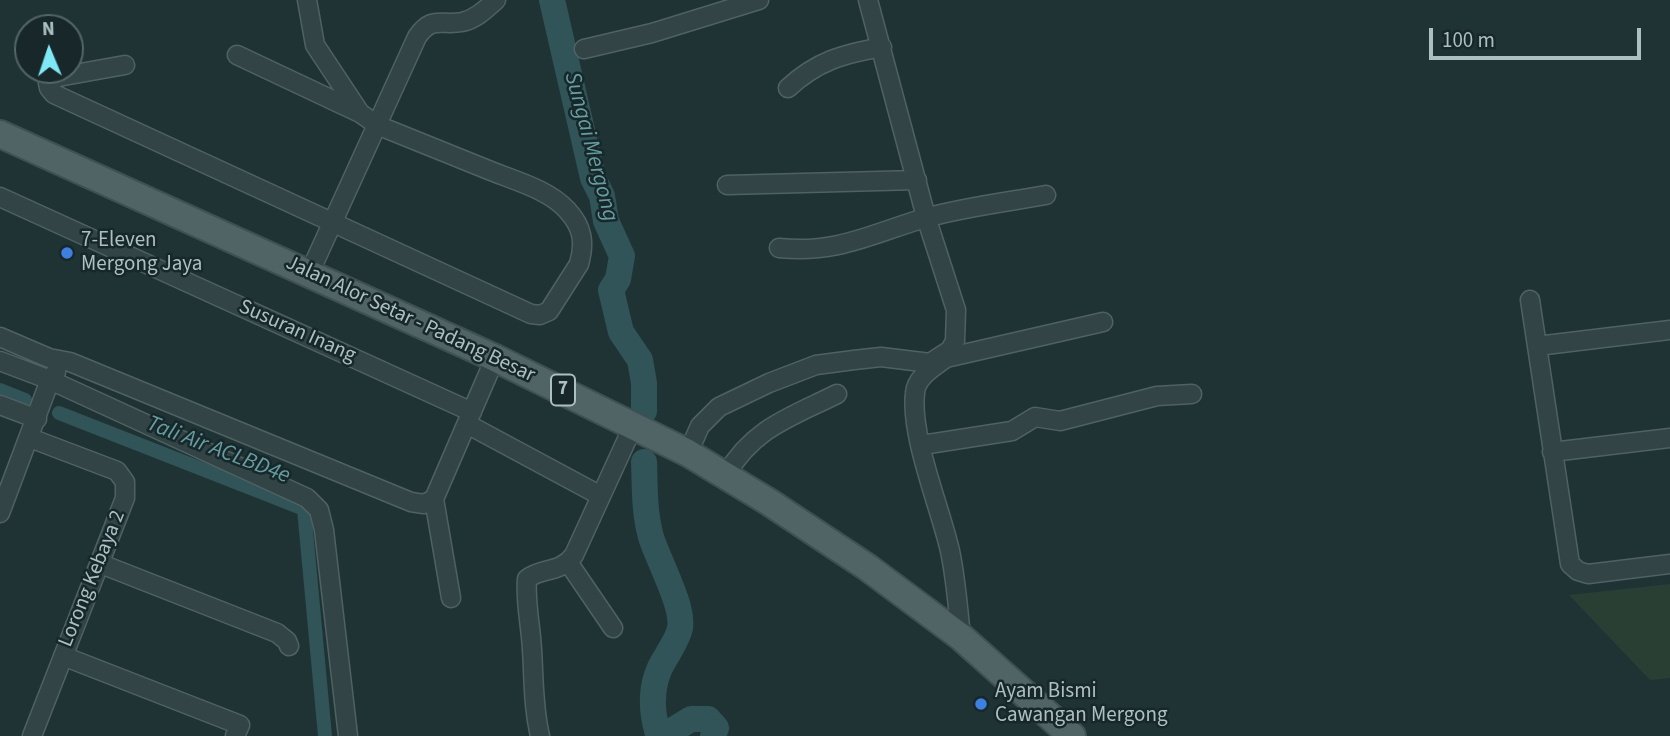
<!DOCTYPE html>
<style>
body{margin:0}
#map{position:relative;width:1670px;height:736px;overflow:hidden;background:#1f3335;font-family:"Source Sans 3",sans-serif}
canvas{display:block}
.north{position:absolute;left:14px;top:14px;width:70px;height:70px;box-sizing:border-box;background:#18282a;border:2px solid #536567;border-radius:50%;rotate:358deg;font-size:19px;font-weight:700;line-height:28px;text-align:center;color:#acc0c3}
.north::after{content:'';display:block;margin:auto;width:24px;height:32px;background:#7fe8f5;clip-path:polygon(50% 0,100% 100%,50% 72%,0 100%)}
.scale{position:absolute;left:1429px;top:28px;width:212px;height:32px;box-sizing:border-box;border:4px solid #acc0c3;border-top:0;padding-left:9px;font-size:21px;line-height:24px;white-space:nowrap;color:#acc0c3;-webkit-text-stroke:5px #18282a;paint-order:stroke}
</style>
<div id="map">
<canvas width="1670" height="736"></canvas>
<div class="north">N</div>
<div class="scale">100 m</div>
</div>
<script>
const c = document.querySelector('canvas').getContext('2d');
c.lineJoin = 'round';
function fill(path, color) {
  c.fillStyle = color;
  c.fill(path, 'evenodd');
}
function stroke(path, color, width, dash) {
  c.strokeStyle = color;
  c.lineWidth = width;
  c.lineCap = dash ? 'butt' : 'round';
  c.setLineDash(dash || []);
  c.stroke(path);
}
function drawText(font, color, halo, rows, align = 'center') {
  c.font = font + ' "Source Sans 3",sans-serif';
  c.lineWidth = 5;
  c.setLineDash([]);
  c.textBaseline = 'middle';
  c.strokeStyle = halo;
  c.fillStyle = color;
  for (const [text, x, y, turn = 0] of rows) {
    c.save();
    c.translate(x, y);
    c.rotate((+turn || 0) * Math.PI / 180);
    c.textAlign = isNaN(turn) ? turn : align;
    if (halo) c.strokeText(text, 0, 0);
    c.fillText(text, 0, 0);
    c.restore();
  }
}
const green = new Path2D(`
 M1670,584v94l-20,2 -81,-85z`);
const canal = new Path2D(`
 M0,390l25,10
 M59,413l245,96 21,227`);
const river = new Path2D(`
 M552,0l41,178 9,18 4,25 16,35 -4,23 -7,11 10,42 19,28 4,23v28
 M644,462c1,26 0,50 7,75 7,23 33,69 29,91 -2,10 -9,20 -14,29 -16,24 -16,50 -8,77l10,-1 23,-14h17l8,9 -3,8`);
const minor = new Path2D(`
 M307,0l8,45 45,68
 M584,49l68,-16 107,-33
 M125,65l-67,12 -10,6 1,5 5,6 477,220 9,1 9,-4 30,-47c6,-21 4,-37 -12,-54 -18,-20 -51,-29 -76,-39 -38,-15 -76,-31 -114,-46l-17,-12 -123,-58
 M788,88c29,-27 55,-34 94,-41
 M727,185l190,-5
 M0,197l472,215
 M779,248c58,6 92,-14 146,-30 39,-11 81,-16 121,-23
 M309,274l108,-237c15,-22 24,-11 45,-15 14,-3 24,-13 34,-22
 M1530,300l40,264 8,7 10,3 82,-10
 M0,337l49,21 21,4 341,140 13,2 10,-5 61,-141
 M1537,346l133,-16
 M0,361l50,19 257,118 12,12 5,20 24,206
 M0,405l37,14
 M467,424l134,72
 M30,438l87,33 8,11v16l-93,238
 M922,445l90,-14 23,-14 25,4 97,-25 35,-2
 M1552,452l118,-14
 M688,453l12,-27 19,-19 50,-24 47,-18 38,-5 27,-3 49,6 20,-13 5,-9 1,-31 -30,-93 -58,-217
 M726,475c27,-47 65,-58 111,-81
 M434,499l17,99
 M0,513l50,-133 6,-8
 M568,562l45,66
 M101,564l176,69 10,8 2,5
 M961,637c-3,-28 -5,-58 -11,-86 -10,-44 -40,-115 -35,-158 1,-16 19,-26 31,-35l157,-36
 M63,656l177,69 -5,11
 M540,736c-7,-29 -6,-57 -8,-86 -1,-24 -7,-47 -5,-71 15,-12 33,-5 47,-24l60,-131`);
const primary = new Path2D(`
 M0,134l495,224 193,95 81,49 98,65 94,70 111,99`);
const markers = [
 [67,253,7,"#3f7fe0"],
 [981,704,7,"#3f7fe0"]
];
const shields = [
 [563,390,24]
];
const shieldNames = [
 ["7",563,390]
];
const poiNames = [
 ["7-Eleven",81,241],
 ["Mergong Jaya",81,265],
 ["Ayam Bismi",995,692],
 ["Cawangan Mergong",995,716]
];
const streetNames = [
 ["Jalan Alor Setar - Padang Besar",410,320,25],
 ["Susuran Inang",297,332,24],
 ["Lorong Kebaya 2",93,579,-68]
];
const waterNames = [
 ["Sungai Mergong",590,147,75],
 ["Tali Air ACLBD4e",218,451,21]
];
fill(green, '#293f34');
stroke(canal, '#305457', 14);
stroke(river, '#305457', 26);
stroke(minor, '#506164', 21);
stroke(primary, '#3f5052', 30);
stroke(minor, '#324445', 18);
stroke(primary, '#506466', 26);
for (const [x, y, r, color] of markers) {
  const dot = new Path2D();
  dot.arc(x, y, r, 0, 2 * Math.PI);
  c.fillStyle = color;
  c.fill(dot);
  stroke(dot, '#18282a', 2.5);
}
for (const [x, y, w] of shields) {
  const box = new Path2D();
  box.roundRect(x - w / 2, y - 15.5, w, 31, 5);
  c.fillStyle = '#18282a';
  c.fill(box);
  stroke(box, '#acc0c3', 2);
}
drawText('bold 19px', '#acc0c3', null, shieldNames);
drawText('21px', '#acc0c3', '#18282a', poiNames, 'left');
drawText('21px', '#acc0c3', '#18282a', streetNames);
drawText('italic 23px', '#659da2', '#18282a', waterNames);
</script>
